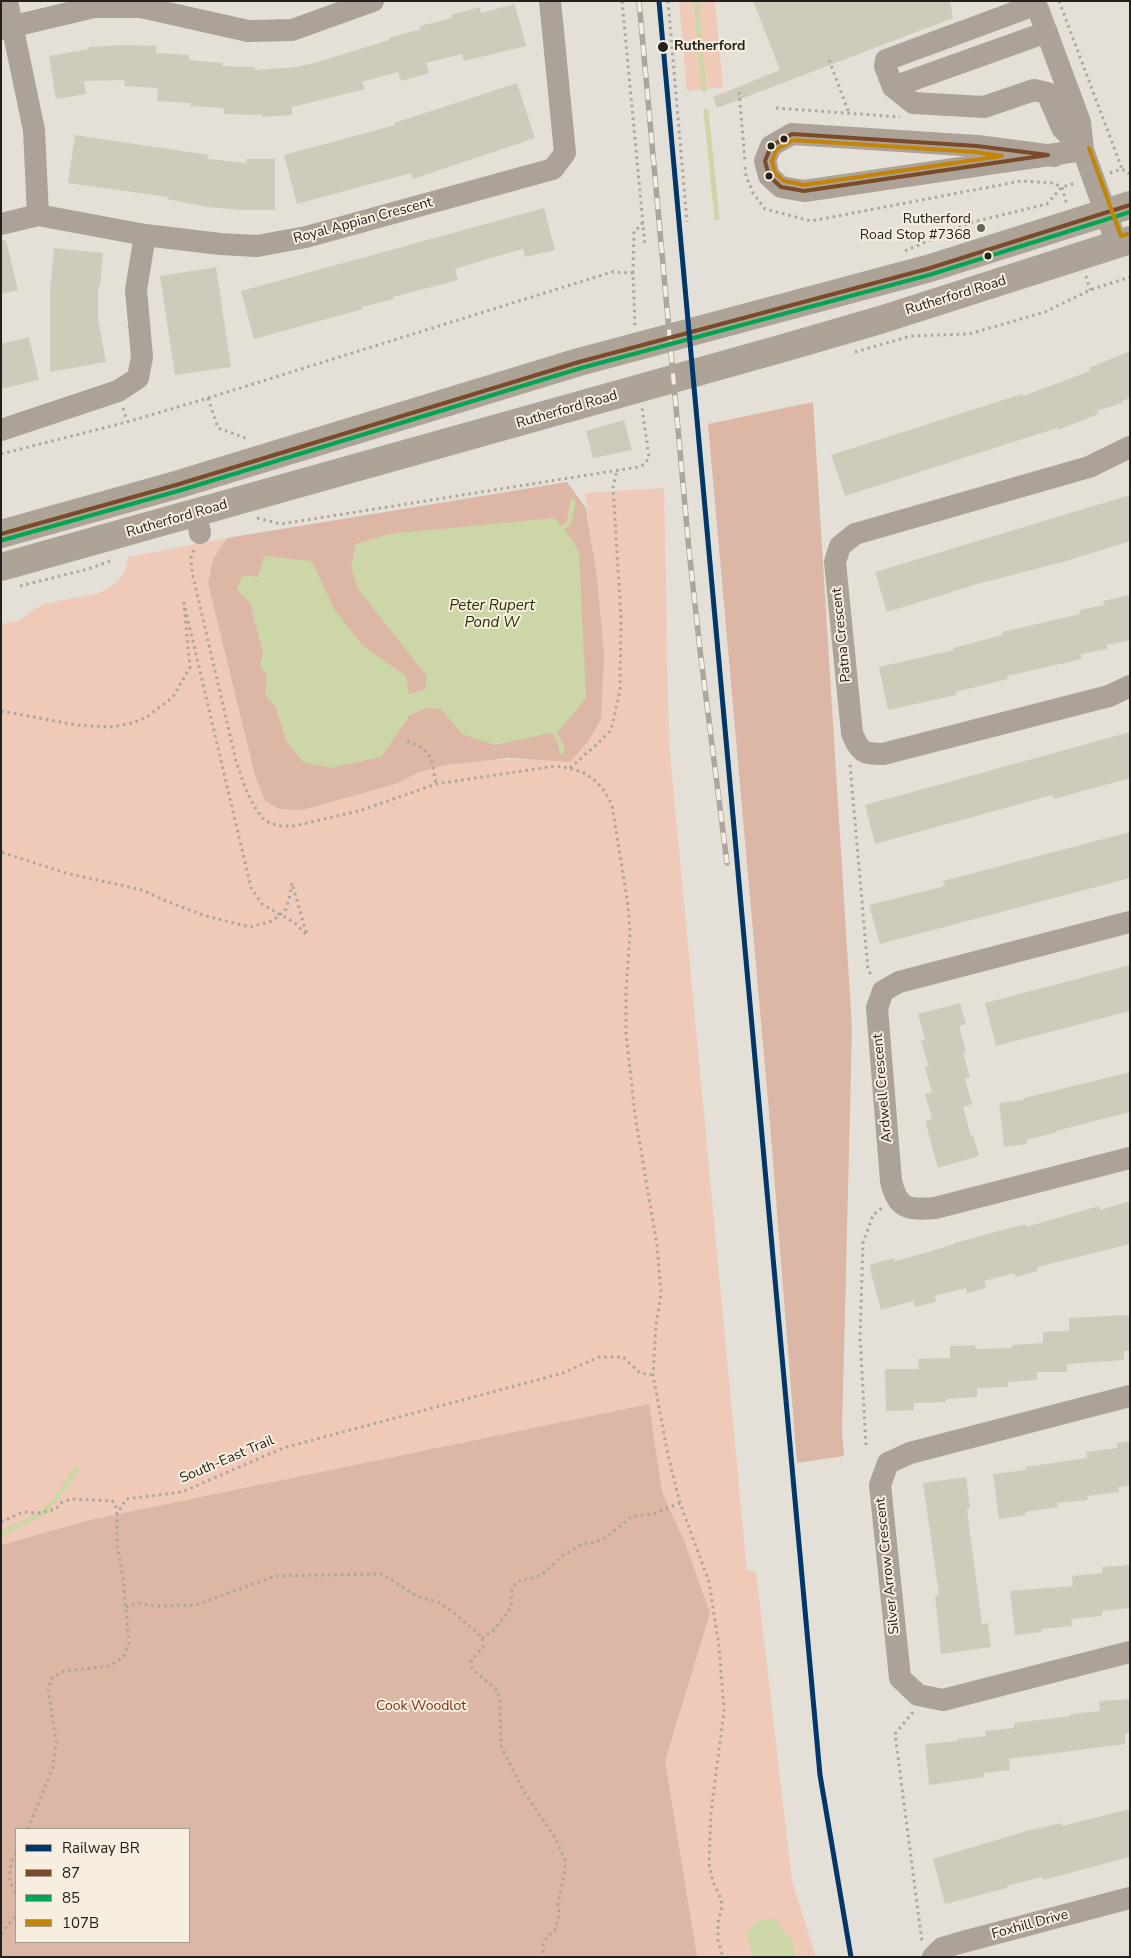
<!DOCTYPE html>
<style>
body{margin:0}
#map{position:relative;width:1131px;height:1958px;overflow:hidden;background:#e4e0d8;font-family:"Nunito Sans",sans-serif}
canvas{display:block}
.frame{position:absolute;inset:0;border:2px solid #24211c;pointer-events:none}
.legend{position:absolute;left:15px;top:1828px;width:175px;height:115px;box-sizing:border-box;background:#f7eedf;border:1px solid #a39c91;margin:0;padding:6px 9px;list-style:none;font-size:15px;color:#24211c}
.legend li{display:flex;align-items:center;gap:10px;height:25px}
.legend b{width:25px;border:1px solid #a39c91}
</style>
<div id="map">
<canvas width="1131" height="1958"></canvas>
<div class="frame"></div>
<ul class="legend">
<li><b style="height:6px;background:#003768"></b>Railway BR</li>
<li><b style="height:6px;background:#7a4b2a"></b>87</li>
<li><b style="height:6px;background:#00a651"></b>85</li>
<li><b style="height:6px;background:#c28507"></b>107B</li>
</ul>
</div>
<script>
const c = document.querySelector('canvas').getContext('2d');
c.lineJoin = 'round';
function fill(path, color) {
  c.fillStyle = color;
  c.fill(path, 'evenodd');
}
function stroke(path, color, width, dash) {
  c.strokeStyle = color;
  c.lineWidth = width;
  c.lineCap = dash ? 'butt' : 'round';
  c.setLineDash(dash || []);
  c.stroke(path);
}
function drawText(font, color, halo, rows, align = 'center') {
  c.font = font + ' "Nunito Sans",sans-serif';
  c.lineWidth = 4;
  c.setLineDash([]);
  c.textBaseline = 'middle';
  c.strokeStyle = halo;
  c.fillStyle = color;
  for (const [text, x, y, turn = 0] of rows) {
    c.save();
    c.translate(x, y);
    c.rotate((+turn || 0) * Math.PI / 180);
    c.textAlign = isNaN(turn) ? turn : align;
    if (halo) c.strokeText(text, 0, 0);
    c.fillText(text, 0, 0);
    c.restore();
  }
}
const green = new Path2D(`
 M679,1h36l8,86 -36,4z
 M664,488l5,255 78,828h9l36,310 24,76h-815v-1333c5,-1 11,-2 16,-3 8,-4 15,-11 23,-15 33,-13 82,-2 88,-49l99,-19 -14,21 183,225c7,-4 15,-9 24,-12 48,-17 100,-13 150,-10l24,-201 -9,-68zM16,1829h173v113h-173z`);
const forest = new Path2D(`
 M813,402l39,626 -10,404 2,24 -47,7 -28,-351 -61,-688z
 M567,482l19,26 11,69 7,78 -3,64 -12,21 -19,22 -62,-4 -62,7 -27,7 -23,12 -94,26 -23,-1 -14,-8 -10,-26 -47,-192 5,-24 14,-21z
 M649,1404l13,88 23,51 25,70 -45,148 32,196h-696v-412l89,-25zM16,1829h173v113h-173z`);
const water = new Path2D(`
 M554,518l17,20 8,15 7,145 -27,33 -64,14 -33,-11 -21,-25 -15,-1 -16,7 -29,42 -50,11 -28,-6 -17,-21 -10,-33 -11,-14 2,-18 -7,-12 3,-10 -13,-51 -13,-13 6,-15 15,2 6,-21 48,5 22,48 29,37 43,30 3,18 17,-5v-14l-68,-86 -7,-22 5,-23 32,-10z
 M774,1918l18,23 4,16h-43l-7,-23 11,-13z`);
const stream = new Path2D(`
 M696,1l8,88
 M706,111l11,107
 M558,532l11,-9 4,-22
 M552,727l8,16 2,8
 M1,1534l42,-21 17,-19 16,-25`);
const building = new Path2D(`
 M753,1h197l3,17 -236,90 -4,-11 67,-27z
 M515,4l11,42 -62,15 -2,-7 -36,9 3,10 -28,8 -3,-9 -36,10 3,7 -73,18v8l-30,2v-2l-38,-1v-6l-34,-2 1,-3 -34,-2 1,-13 -34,-2 1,-6 -41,1 2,13 -30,5 -7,-43 40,-7v-2l37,-2 31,1 -1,7 33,2v5l34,3 -1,3 33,1v3l40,-3 20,-4 74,-23v-2l32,-9 -1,-3 32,-8 -1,-3 29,-8 1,6z
 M517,83l18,55 -122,41 -2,-6 -114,31 -13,-49 111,-30 -1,-2z
 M75,135l134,20 -1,4 38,4v-4h29v51h-33l-35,-3 -40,-8 1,-2 -100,-14z
 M544,208l11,42 -30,7 -2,-8 -36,10 -32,10 3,11 -65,17 1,2 -32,8 1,2 -109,30 -13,-48z
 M1,240h5l12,50 -17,4z
 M54,248l49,5 -3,34h-2v32l8,43 -56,10v-81z
 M216,267l15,100 -56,8 -15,-99z
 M29,337l10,43 -38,9v-45z
 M1130,351v47l-8,3v2l-25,8 1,3 -40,16 -1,-2 -212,68 -14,-41 191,-61 1,2 67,-25 -1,-3z
 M624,420l8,30 -39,8 -7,-27z
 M1130,495v46l-67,21 -82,21 -94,29 -12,-40z
 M1130,595v45l-23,5v4l-26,5 1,5 -75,17 1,3 -52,13v3l-68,15 -9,-43 75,-17 -1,-2 50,-13 -1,-3 78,-18 -1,-4 25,-5 -1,-4z
 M1130,732v46l-76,21 -2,-4 -177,49 -10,-39z
 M1130,832v46l-250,66 -11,-39 76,-19 -2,-5z
 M1130,965v46l-134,35 -11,-43z
 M960,1003l6,21 -7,2 7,25 -3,1 7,25 -5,2 7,25 -9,3 8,29 2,-1 6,21 -41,12 -13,-47 7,-2 -7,-25 7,-2 -7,-25 4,-1 -8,-25 4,-2 -7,-25z
 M1130,1072v40l-74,19 1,1 -30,8v4l-23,3 -5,-44 25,-3v-2z
 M1130,1201v43l-93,23 1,4 -22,6 -2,-4 -30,8 2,7 -19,5 -1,-5 -31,8 1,6 -21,5 -2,-6 -32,9 -12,-45 25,-7 1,3 33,-9 26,-8v-1l71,-19 1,3 73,-21 1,4z
 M1130,1315v36h-6v9l-57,4v8h-30v8l-29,2v5l-31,1v9l-31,2v3l-32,1v7l-28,1 -1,-42h34l-1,-10 32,-1v-12l25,-1 1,4 36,-1v-3l31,-2v-11l26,-1v-13z
 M1130,1441v45l-12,1 1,5 -32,4 1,4 -31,3 1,4 -33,5 1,3 -27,4 -6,-45 33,-4 -1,-3 62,-9 -1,-6 31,-4v-5z
 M966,1477l4,31 -3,1 15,115 6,-1 3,24 -50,7 -6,-58 4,-1 -16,-112z
 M1130,1565v43l-28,3v5l-31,3 1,7 -31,3 1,3 -27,3 -5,-44 63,-5 -1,-10 31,-3 -1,-6z
 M1130,1699v34l-5,1v10l-116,15 1,11 -26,3v4l-55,8 -4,-41 33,-3 -1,-2 29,-3 -1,-5 29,-3v-5l57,-7 -1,-2 30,-3 -1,-10z
 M1130,1809v48l-87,23 -1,-3 -35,9v2l-62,16 -12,-45 94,-28 34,-8 1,3z`);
const path = new Path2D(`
 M622,1l23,245
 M668,1l19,221
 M1059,1l63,168
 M829,60l20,53
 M739,92l6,69
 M776,108l124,9
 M745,167l1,9 7,17 12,16 46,12 210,-40 32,2 9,4 5,18
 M1110,173l12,-4 8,5
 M905,251l64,-28 78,-19 15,-17 14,-4
 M633,273l1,-42 7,-5 1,-3
 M1086,276l4,14
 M855,352l56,-16 58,-2 76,-22 45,-22 40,-13
 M208,398l10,30 30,11
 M123,408l4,13
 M1,454l126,-32 81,-24 404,-126 21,1 2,54
 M257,518l24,6 357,-57 7,-3 4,-7 -7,-49
 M194,550l-3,7 1,15 44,189 10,29 11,21 8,10 14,5h15l68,-16 74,-26 119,-18c29,3 44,12 57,39l16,100 2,28 -4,58v42l9,82 22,130 4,48 -5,33 -3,49 15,80 12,48 29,79 10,64 5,65 -13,102 -2,51 4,18 8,17 1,8 -4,16v17l5,17
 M20,586l68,-17 25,-9
 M1,711l76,14 34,2 22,-4 15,-7 25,-19 17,-30 -6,-64 67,285 11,16 33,19 12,12 -15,-52 -3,17 -4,11 -13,10 -22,6 -44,-11 -40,-15 -24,-11 -76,-17 -65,-21
 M407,741c27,10 24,18 29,43
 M850,765l18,205 4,6
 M570,768l25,-22 16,-16 9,-39 1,-74 -8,-130 4,-17
 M866,1445l-6,-108 3,-94 10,-28 10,-8
 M1,1522l22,-10 16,1 17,-4 5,-6 10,-4 41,2 3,2 2,10
 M126,1607l12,-4 18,3 40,-1 79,-29 107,-2 36,23 20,5 14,9 30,26 1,10 -12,13 1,9 25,21 3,11 1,45 22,44 31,46 11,24v10l-7,33 1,12 -4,15 -7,6 -5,9v12
 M482,1639l11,-8 13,-16 5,-9 1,-15 4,-8 8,-4 10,-1 9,-4 19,-18 20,-12 14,-2 11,-5 25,-21 21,-2 27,-11
 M913,1712l-18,22 27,208
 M28,1829l25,-62 3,-26 -8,-52 4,-11 12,-7 46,-5 14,-10 5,-13 -6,-65 -6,-33v-31l9,-15 56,-7 101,-44 280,-75 36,-16h24l17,16 13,2
 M16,1853c-8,16 -9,25 0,41
 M1,1934l15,-19`);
const minor = new Path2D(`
 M7,1l27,129 4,85
 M1,29l93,-22h47l107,24 44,-1 81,-29
 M893,87l154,-55
 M1083,150l-21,-22 -15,-35 -13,-3 -50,17 -71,-4 -20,-16 -8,-21 1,-6 146,-54 6,3 42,113 3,28 34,94
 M1054,156l-77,-10 -185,-12 -21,12 -6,15 4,15 12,11 23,4 279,-41
 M1,224l37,-9 107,20 75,9 37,2 49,-9 247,-68 12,-16 -15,-152
 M1,430l117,-39 20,-13 4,-21 -6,-67 9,-55
 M1130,447l-41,20 -234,67 -15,12 -5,16 17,171c8,19 10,21 31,21l226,-58 21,-10
 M196,513l4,20
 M1130,922l-231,60 -16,9 -6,17 14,173c7,28 16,29 44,27l195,-50
 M1130,1396l-220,57 -22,10 -8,22 20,193 18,17 25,5 187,-48
 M933,1957l9,-9 17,-5 171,-45`);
const major = new Path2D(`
 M1,534l175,-49 403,-123 348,-93 203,-64
 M1,567l786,-220 93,-27 250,-80`);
const rail = new Path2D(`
 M639,1l50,549 11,100 27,213`);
const bus1 = new Path2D(`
 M792,134l185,12 71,9 -244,36 -23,-4 -12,-11 -4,-15 6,-15z
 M1,534l175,-49 403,-123 348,-93 203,-64`);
const bus2 = new Path2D(`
 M3,540l175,-49 403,-123 348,-93 201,-63`);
const bus3 = new Path2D(`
 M793,140l183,12 26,4 -198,29 -20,-4 -9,-8 -3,-12 4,-11z
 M1089,148l32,88 7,-2`);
const rail1 = new Path2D(`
 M659,1l161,1774 31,182`);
const markers = [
 [663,47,6,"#24211c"],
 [784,139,4.5,"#24211c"],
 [771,146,4.5,"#24211c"],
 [769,176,4.5,"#24211c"],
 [981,228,5,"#67645e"],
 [988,256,4.5,"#24211c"]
];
const stopNames = [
 ["Rutherford",674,47]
];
const poiNames = [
 ["Rutherford",971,220],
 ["Road Stop #7368",971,236]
];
const streetNames = [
 ["Royal Appian Crescent",363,221,-15],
 ["Rutherford Road",956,296,-17],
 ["Rutherford Road",567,410,-16],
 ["Rutherford Road",177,519,-16],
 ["Patna Crescent",842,635,-96],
 ["Ardwell Crescent",883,1088,-95],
 ["South-East Trail",227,1460,-23],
 ["Silver Arrow Crescent",888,1566,-96],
 ["Foxhill Drive",1030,1925,-15]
];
const parkNames = [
 ["Cook Woodlot",421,1707]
];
const waterNames = [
 ["Peter Rupert",492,606],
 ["Pond W",492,623]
];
fill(green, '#f0cab9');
fill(forest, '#ddb7a6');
fill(water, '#ccd6a6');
stroke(stream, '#ccd6a6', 5);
fill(building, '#cfcbba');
stroke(path, '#ada69e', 3, [2.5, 4]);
stroke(minor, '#ada297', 22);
stroke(major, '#ada397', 28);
stroke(rail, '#ada59e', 5.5);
stroke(rail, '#f7eedf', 4, [11]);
stroke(bus1, '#7a4b2a', 4);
stroke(bus2, '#00a651', 4);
stroke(bus3, '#c28507', 4);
stroke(rail1, '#003768', 5);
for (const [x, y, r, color] of markers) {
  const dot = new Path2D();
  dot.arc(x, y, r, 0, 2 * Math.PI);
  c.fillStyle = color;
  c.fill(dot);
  stroke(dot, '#f7eedf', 2);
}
drawText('bold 14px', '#24211c', '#f7eedf', stopNames, 'left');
drawText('14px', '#24211c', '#f7eedf', poiNames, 'right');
drawText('14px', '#24211c', '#f7eedf', streetNames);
drawText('14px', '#7e2f0c', '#f7eedf', parkNames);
drawText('italic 15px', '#273000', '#f7eedf', waterNames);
</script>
